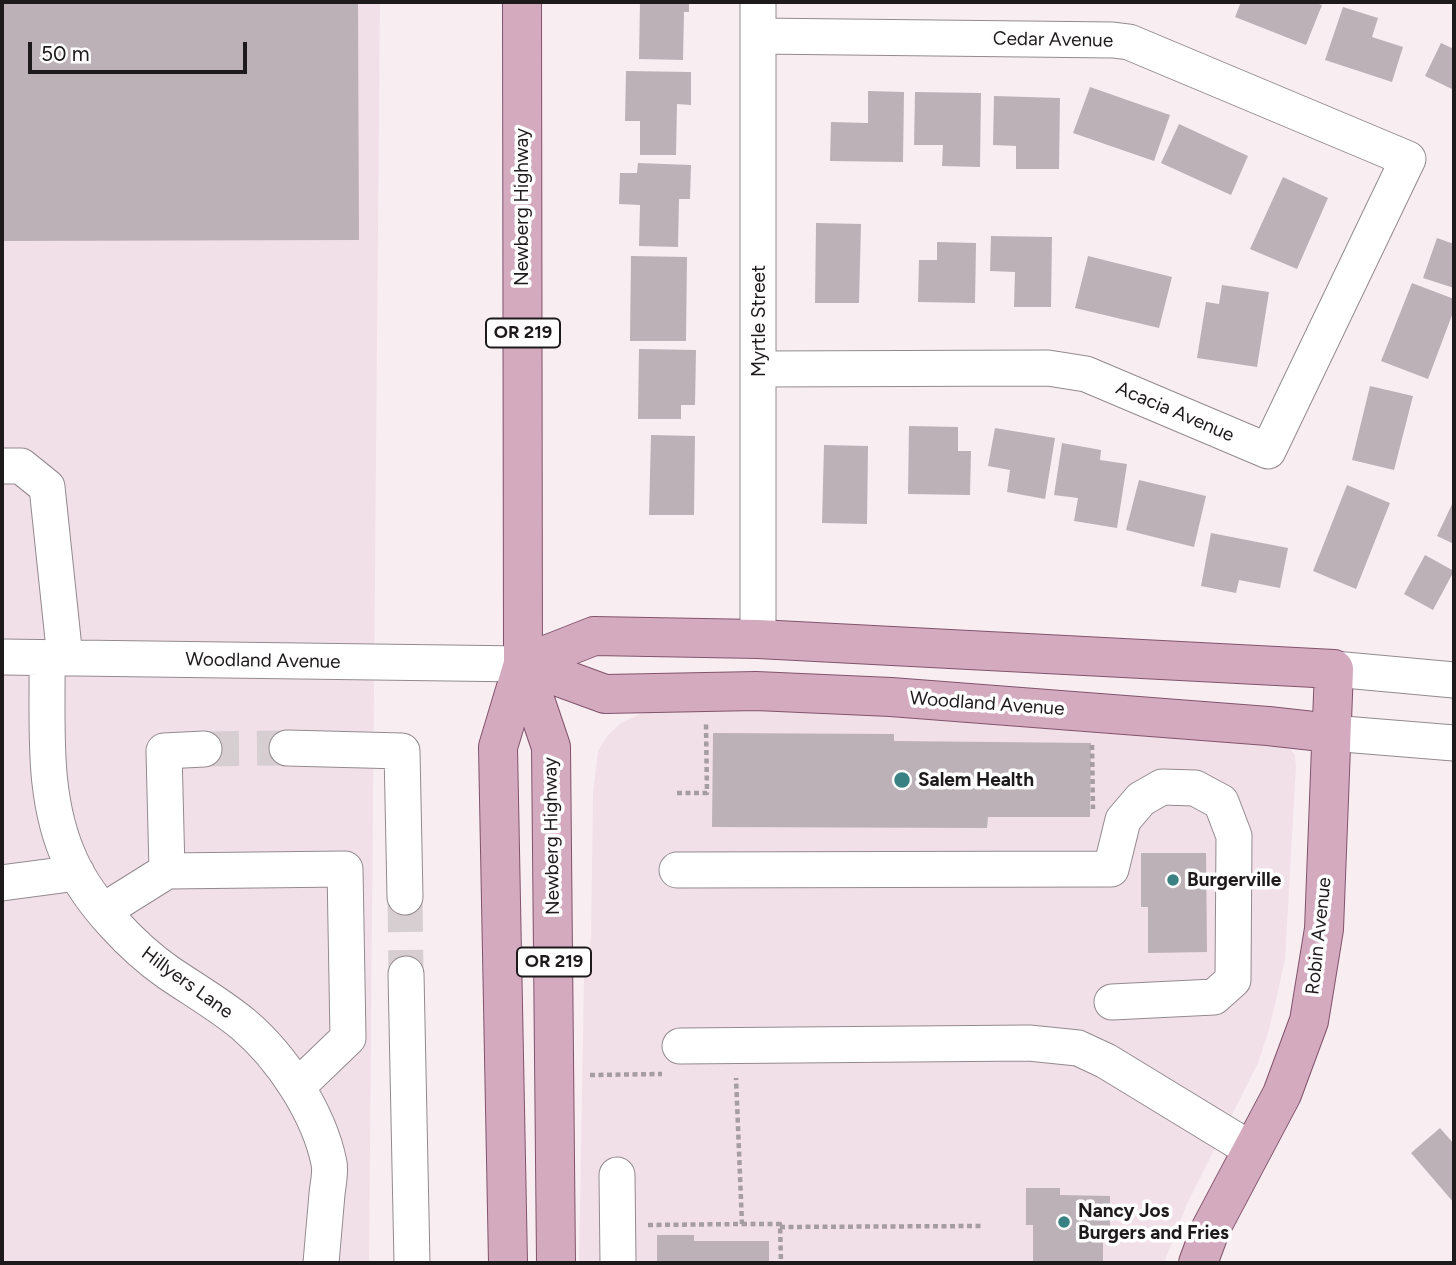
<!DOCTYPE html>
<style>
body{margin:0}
#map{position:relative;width:1456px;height:1265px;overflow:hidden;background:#f8eef2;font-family:Figtree,sans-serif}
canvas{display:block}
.frame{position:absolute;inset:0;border:4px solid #1e1a1c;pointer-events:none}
.scale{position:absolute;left:28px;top:42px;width:219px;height:32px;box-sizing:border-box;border:4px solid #1e1a1c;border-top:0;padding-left:9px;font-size:21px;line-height:24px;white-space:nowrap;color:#1e1a1c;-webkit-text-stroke:5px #fefefe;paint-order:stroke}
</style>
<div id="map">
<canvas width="1456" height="1265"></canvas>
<div class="frame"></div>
<div class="scale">50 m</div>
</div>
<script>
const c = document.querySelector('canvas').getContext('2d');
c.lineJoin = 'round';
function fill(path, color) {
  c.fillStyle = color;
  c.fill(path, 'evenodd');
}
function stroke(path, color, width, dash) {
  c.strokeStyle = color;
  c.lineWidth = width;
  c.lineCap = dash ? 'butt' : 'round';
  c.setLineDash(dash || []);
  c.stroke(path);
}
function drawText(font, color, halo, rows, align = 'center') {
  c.font = font + ' Figtree,sans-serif';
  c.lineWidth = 7;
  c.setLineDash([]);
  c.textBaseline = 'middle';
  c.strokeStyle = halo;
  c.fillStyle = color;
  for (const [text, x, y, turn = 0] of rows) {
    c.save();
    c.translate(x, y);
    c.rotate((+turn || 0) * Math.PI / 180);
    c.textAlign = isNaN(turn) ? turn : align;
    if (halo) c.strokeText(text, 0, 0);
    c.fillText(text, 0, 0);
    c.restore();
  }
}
const built = new Path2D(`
 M2,2h378l-11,1261h-367z
 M694,697l593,48 8,10 1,12 -11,193 -16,70 -11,33 -71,141 -23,59h-585l5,-285 7,-39 2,-146 5,-42 9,-15 14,-13 23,-11z`);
const building = new Path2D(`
 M2,2h356l1,238 -357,1z
 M640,2h49v10h-5l-1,48 -44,-1z
 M1241,2h72l9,3 -16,40 -71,-28z
 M1343,7l35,11 -6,19 31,10 -11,35 -67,-22z
 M1441,43l13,6v41l-29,-14z
 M626,71l65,1v33l-14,-1 -1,51h-36v-34h-15z
 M1090,87l80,28 -16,46 -81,-28z
 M868,91l36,1 -1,70 -73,-1 1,-39 37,1z
 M915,92l66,1 -1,74 -38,-1 1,-21h-29z
 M994,96l66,2 -1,71h-43v-23l-23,-1z
 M1179,124l69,32 -17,39 -70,-32z
 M638,163l53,2 -1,34h-11l-1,48 -39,-1 1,-41 -21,-1 1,-31h17z
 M1283,177l45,21 -31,71 -47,-20z
 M816,223l45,1 -2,79h-44z
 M991,236l61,1 -1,70h-37l1,-35 -25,-1z
 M1437,238l17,6v44l-31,-10z
 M937,242l39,1 -1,60 -57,-1 1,-42h18z
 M631,256l56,1 -1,84h-56z
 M1088,256l84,21 -13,51 -84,-20z
 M1412,283l42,16v11l-26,69 -47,-18z
 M1222,285l47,7 -12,75 -60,-9 9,-56 13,2z
 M639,349l57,1 -1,55h-14v14h-43z
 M1370,386l43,10 -19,74 -42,-10z
 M909,426l49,1v24h13l-1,44 -62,-1z
 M995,428l60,10 -10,61 -38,-7 3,-22 -22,-4z
 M651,435l44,1 -1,79h-45z
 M1062,443l39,7 -1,10 27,4 -10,64 -43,-7 4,-23 -24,-3z
 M824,445l44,1 -1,78 -45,-1z
 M1139,480l67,16 -12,51 -68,-17z
 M1347,485l43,18 -34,86 -43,-18z
 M1454,500v44l-17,-8z
 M1211,533l77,15 -8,40 -41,-8 -3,13 -35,-7z
 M1425,555l29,16 -21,39 -29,-16z
 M713,733l181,1v7l197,2 -1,74h-102l-1,11 -275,-1z
 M1141,853h65l1,99 -59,1v-46h-7z
 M1440,1128l14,16v59l-43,-50z
 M1026,1188h34v7l50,1v32h-7v35h-70v-38h-7z
 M657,1235h37v6h75v22h-112z`);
const minorTunnel = new Path2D(`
 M204,749l83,-1
 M405,897l1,77`);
const path = new Path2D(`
 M1092,745l1,64
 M677,793h30l-1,-69
 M590,1075l72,-1
 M742,1224h38l1,39
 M648,1225l94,-1 -6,-146
 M780,1227l202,-1`);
const minor = new Path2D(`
 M758,36l355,4 16,2 279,117 -140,292 -182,-77 -38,-6 -289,1
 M2,466h19l26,21 18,171
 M758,639v-637
 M2,657l521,7
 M47,658c1,69 -6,140 24,204 18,40 62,86 98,111 25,17 51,32 74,51 39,33 76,89 86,139 2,9 -1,21 -2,31 -2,23 -4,46 -6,69
 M1334,669l120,11
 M1331,733l123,10
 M287,748l115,3 3,146
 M677,870l434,-1 12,-49 18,-21 21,-12 33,1 26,14 13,34 -1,144 -19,17 -102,5
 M167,871l-3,-120 40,-2
 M2,883l75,-10
 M103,911l64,-40 178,-2 3,169 -51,49
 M406,974l6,289
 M680,1046l349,-3 49,5 28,13 146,89
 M617,1175l1,88`);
const major = new Path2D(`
 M523,664l71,-28 164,3 576,30 -10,260 -15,92 -27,73 -71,134 -13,35
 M523,664l82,30 151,-3 135,6 377,29 63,7
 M523,664l28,83 5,516
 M508,1263l-10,-516 25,-83 -1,-662`);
const markers = [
 [902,780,9,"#398183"],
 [1173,880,7,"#398183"],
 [1064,1222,7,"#398183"]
];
const shields = [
 [523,333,74],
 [554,962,74]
];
const shieldNames = [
 ["OR 219",523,333],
 ["OR 219",554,962]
];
const streetNames = [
 ["Cedar Avenue",1053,40,1],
 ["Newberg Highway",522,207,-90],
 ["Myrtle Street",759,321,-90],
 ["Acacia Avenue",1175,412,23],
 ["Woodland Avenue",263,661,1],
 ["Woodland Avenue",987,704,4],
 ["Newberg Highway",552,836,-91],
 ["Robin Avenue",1319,936,-84],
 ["Hillyers Lane",187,983,36]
];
const poiNames = [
 ["Salem Health",918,780],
 ["Burgerville",1187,880],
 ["Nancy Jos",1078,1211],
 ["Burgers and Fries",1078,1233]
];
fill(built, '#f2e0e8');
fill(building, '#bcb1b6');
stroke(minorTunnel, '#d7ced2', 35, [35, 18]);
stroke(minor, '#938a8e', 37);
stroke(major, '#82536b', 40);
stroke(path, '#a59da0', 4.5, [5, 3.5]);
stroke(minor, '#fff', 35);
stroke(major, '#d4aabf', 38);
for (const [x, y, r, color] of markers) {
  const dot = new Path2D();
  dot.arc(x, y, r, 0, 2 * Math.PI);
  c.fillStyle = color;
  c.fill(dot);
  stroke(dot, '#fefefe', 2.5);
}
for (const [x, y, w] of shields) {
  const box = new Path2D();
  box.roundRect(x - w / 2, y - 14.5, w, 29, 5);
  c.fillStyle = '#fefefe';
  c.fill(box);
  stroke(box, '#1e1a1c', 2);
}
drawText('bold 18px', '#1e1a1c', null, shieldNames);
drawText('19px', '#1e1a1c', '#fefefe', streetNames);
drawText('bold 19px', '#1e1a1c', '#fefefe', poiNames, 'left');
</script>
